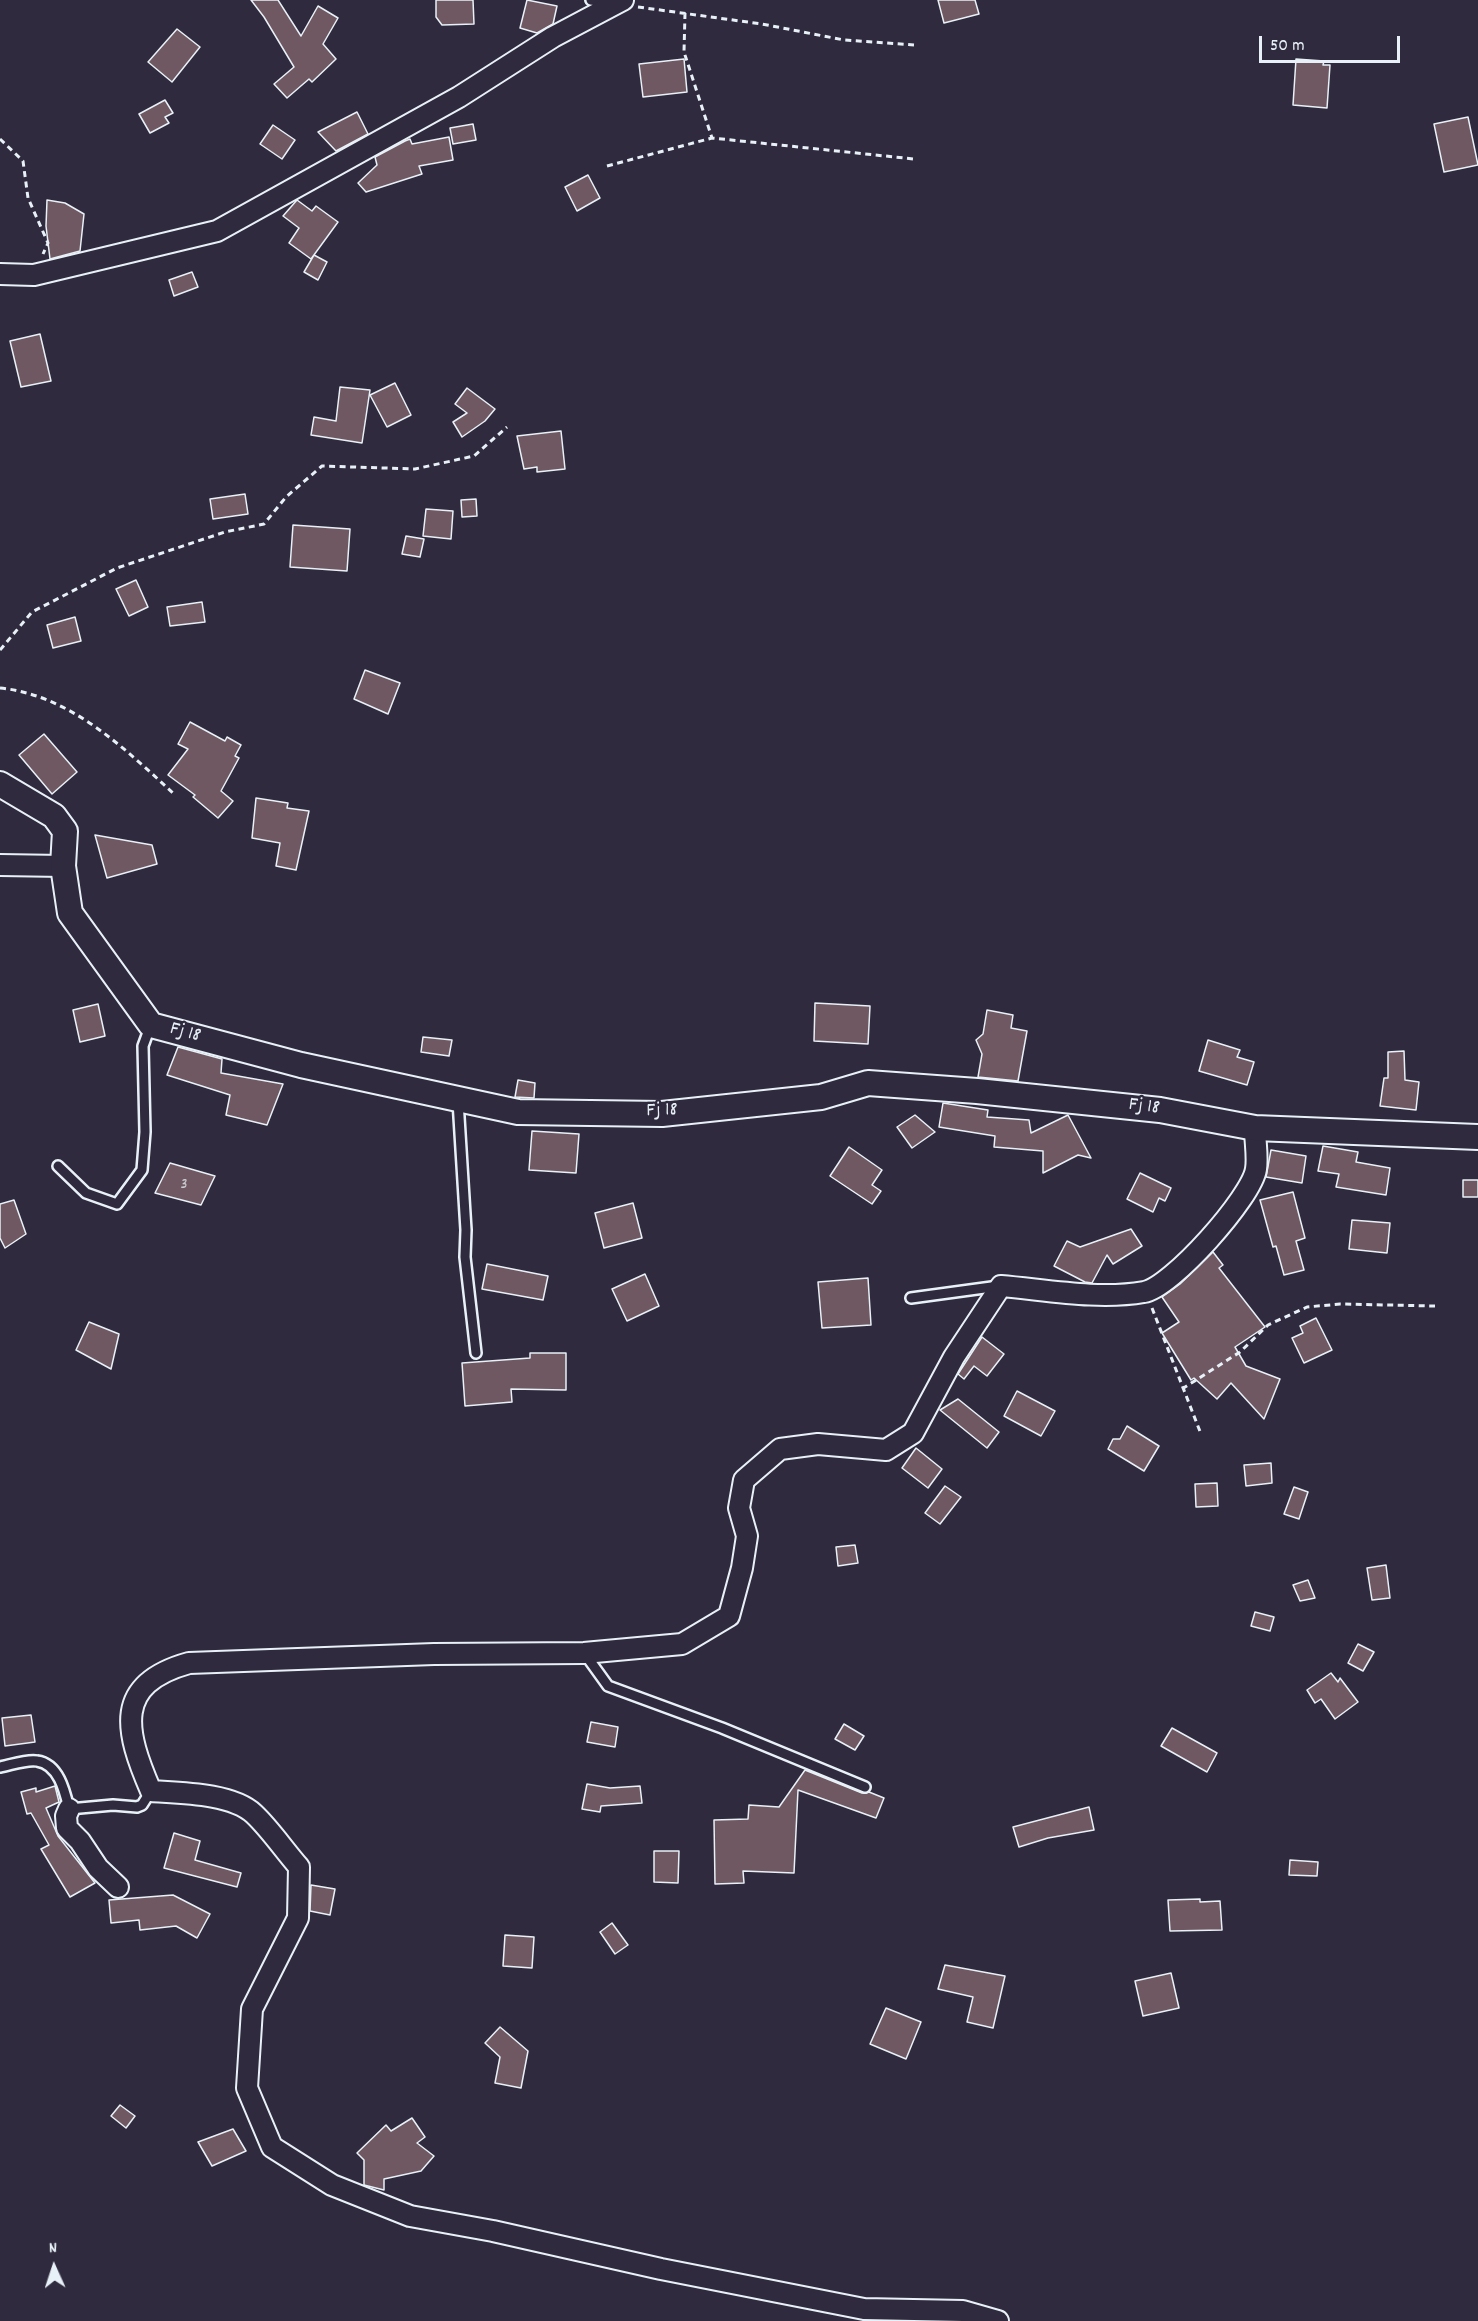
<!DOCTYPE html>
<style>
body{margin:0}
#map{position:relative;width:1478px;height:2321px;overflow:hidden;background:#2f2a3d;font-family:Dekko,sans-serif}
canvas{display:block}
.north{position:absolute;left:24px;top:2237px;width:60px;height:60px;-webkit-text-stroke:4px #2f2a3d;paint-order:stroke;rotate:357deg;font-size:16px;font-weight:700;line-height:24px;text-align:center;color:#e8f1f8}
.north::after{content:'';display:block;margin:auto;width:21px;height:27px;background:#e8f1f8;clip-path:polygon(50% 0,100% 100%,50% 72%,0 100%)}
.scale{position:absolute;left:1259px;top:36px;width:141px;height:27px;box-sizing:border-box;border:3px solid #e8f1f8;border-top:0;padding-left:8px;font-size:18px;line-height:21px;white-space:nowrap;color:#e8f1f8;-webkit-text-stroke:4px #2f2a3d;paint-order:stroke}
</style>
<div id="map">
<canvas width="1478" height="2321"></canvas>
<div class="north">N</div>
<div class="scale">50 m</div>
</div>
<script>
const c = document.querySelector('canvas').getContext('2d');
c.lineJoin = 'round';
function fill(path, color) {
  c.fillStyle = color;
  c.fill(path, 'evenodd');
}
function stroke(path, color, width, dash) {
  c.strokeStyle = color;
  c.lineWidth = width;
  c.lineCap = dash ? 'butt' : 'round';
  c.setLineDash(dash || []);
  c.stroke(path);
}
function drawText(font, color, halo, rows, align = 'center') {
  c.font = font + ' Dekko,sans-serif';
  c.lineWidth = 4.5;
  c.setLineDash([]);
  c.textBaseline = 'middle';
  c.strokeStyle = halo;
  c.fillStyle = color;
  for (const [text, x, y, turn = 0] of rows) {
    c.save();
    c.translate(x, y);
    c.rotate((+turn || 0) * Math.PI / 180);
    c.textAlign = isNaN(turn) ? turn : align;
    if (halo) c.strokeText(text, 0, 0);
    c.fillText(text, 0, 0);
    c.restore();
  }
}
const building = new Path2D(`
 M251,0h27l23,36 17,-30 20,12 -15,26 13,15 -24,23 -3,-3 -22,19 -13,-14 20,-17 -30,-50z
 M436,0h37l1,24 -32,1 -6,-8z
 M527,0l30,6 -4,18 -16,9 -17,-5z
 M938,0h37l4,14 -35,9z
 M177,29l23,18 -28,35 -24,-20z
 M684,59l3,33 -44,5 -4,-33z
 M1296,59l28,2 -1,4h7l-3,43 -34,-3z
 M165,100l8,13 -8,4 4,6 -19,10 -11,-19z
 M357,112l11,22 -32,17 -18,-19z
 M1468,117l10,48 -34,7 -10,-48z
 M473,124l3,16 -23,4 -3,-16z
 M273,125l22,15 -13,19 -22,-15z
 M449,137l4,23 -34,6 3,8 -56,18 -8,-9 19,-18 -2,-8 30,-16 5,-2 2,5z
 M588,175l12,23 -23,13 -12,-24z
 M47,200l18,3 19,11 -4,37 -30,8 -4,-33z
 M297,200l15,11 4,-5 22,16 -27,37 -22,-16 10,-15 -16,-12z
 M314,255l13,7 -9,18 -14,-8z
 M192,272l6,15 -24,9 -5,-16z
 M40,334l11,47 -30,6 -11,-46z
 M395,383l16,32 -24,12 -17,-32z
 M340,387l30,3 -8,53 -51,-8 3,-18 22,4z
 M467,388l28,21 -10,12 -23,16 -9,-15 14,-9 -12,-9z
 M561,431l4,38 -28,3v-5l-13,2 -7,-33z
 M245,494l3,20 -35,5 -3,-20z
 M476,499l1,17 -15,1 -1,-17z
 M426,509l27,2 -2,28 -28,-3z
 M293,525l57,4 -3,42 -57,-4z
 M406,536l18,3 -4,18 -18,-3z
 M136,580l12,27 -19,9 -13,-27z
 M202,602l3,20 -35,4 -3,-19z
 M75,617l6,24 -28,7 -6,-23z
 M365,670l35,13 -12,31 -34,-15z
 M190,722l35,19 2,-4 14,8 -6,11 4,2 -18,33 12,10 -15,17 -25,-21 2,-2 -27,-20 20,-26 -10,-5z
 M44,734l33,38 -25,22 -33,-39z
 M256,798l32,5 -1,5 22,3 -13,59 -20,-4 4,-23 -28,-5z
 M95,835l57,10 5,19 -50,14z
 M815,1003l55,3 -2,38 -54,-3z
 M98,1004l7,32 -25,6 -7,-32z
 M987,1010l26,5 -2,13 16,3 -9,50 -40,-4 4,-23 -6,-14 7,-6z
 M423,1037l29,3 -3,16 -28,-4z
 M1208,1040l32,10 -3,7 17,5 -7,23 -48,-14z
 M178,1047l44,12 -1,14 62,11 -16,41 -41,-10 4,-20 -63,-20z
 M1404,1051l1,29 14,2 -3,28 -36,-4 4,-28h4v-26z
 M518,1080l17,3 -1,15 -19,-1z
 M943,1103l45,7 -1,7 42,3 2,13 37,-18 23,43 -13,-3 -35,18v-22l-49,-4 1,-11 -56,-9z
 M915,1115l20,17 -23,16 -15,-21z
 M532,1131l47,3 -3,39 -47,-3z
 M1323,1146l35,6 -2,10 34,6 -4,27 -50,-8 3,-13 -21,-3z
 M849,1147l33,23 -10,15 9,6 -9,13 -42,-28z
 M1271,1150l35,6 -4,27 -36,-6z
 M170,1163l45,13 -14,29 -46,-12z
 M1140,1173l31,15 -6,13 -6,-3 -6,14 -26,-13z
 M1463,1180h15v17h-15z
 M1293,1192l12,46 -9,3 8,29 -20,5 -8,-29 -3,1 -13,-47z
 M14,1200l12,34 -21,14 -5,-10v-34z
 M633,1203l9,35 -38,10 -9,-35z
 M1352,1220l38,3 -3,30 -38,-4z
 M1131,1229l11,17 -29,18 -6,-9 -15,28 -7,-1 -31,-16 13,-25 13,6z
 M1213,1252l10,13 -4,3 46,59 -30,20 11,19 34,13 -16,40 -33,-36 -14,16 -23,-21 -3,2 -29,-47 17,-11 -17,-25 18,-13z
 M487,1264l61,12 -5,24 -61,-11z
 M645,1274l14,32 -32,15 -15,-32z
 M868,1278l3,47 -49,3 -4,-46z
 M1316,1318l16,32 -28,13 -12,-25 11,-5 -3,-7z
 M89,1322l30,12 -8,35 -35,-19z
 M982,1337l22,17 -17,22 -13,-10 -10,13 -6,-5z
 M530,1353h36v37l-55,-1 1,13 -47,4 -3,-43 68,-5z
 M1017,1391l38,20 -14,25 -37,-20z
 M958,1399l41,33 -12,16 -47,-38z
 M1127,1426l32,20 -15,25 -36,-22 5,-10h7z
 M916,1448l26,21 -14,19 -26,-20z
 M1271,1463l1,20 -26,3 -2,-21z
 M1217,1483l1,23 -22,1 -1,-23z
 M945,1486l16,11 -21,27 -15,-11z
 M1294,1487l14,5 -9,27 -15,-5z
 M855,1545l3,18 -20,3 -2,-19z
 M1386,1565l4,33 -18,2 -5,-32z
 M1308,1580l7,18 -15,3 -7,-16z
 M1255,1612l19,5 -4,14 -19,-5z
 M1358,1644l16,8 -11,19 -15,-8z
 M1331,1673l7,9 2,-4 18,24 -23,17 -14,-20 -6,4 -8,-13z
 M31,1715l4,27 -30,4 -3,-28z
 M591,1722l27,5 -3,20 -28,-5z
 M844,1724l20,12 -9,14 -20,-11z
 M1172,1728l45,25 -10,19 -46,-26z
 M805,1770l57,23 7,-1 15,6 -8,20 -78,-28 -4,83 -51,-2 1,12 -29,1 -1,-64 34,-1 1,-14 30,2z
 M587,1784l23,4 30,-2 2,17 -41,3 -1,6 -18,-3z
 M55,1786l4,16 -13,6 12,28 37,47 -25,14 -29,-48 8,-4 -18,-32 -4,1 -6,-22 15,-4v4z
 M1089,1807l5,23 -46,8 -29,9 -6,-20z
 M174,1833l26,8 -5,19 46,13 -4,14 -73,-19z
 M654,1851h25l-1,32 -24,-1z
 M1290,1860l28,2 -1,14 -28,-1z
 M311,1885l24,4 -5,26 -20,-4z
 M173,1895l37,19 -13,24 -21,-12 -36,4 -1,-10 -28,3 -2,-23z
 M1200,1899v3l20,-1 2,29 -52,1 -2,-31z
 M612,1923l16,22 -13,9 -15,-22z
 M505,1935l29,2 -2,31 -29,-2z
 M945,1965l60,11 -12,52 -26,-6 6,-25 -35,-8z
 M1171,1973l8,35 -36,8 -8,-35z
 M886,2008l35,14 -15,37 -36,-15z
 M500,2027l28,24 -7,37 -26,-5 5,-26 -15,-14z
 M120,2105l15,11 -9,12 -15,-12z
 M412,2118l13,19 -8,6 17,13 -13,15 -37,8v11l-20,-5v-25l-7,-7 29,-28 5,6z
 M233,2129l13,22 -34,15 -14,-24z`);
const path = new Path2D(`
 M638,7l124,17 82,16 70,5
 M685,13l-1,39 28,86 202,21
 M0,139l23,22 5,37 20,45 -5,11
 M607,166l105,-28
 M0,650l32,-38 85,-44 108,-36 39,-8 22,-27 36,-31 93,3 59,-13 33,-29
 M0,688c70,7 124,60 173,105
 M1152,1308l49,126
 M1182,1389l58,-37 28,-27 39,-18 33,-3 95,2`);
const service = new Path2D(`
 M591,0l19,3
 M458,1101l8,129 -1,27 11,96
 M58,1166l28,27 31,11 25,-34 3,-38 -2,-86 7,-19
 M911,1298l88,-12
 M585,1654l23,32 114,42 143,59
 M0,1767c11,-2 27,-8 37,-6 22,3 28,31 32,48l44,-4 24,2 5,-2 9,-14`);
const minor = new Path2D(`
 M0,274l34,1 183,-44 242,-134 94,-60 70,-37
 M0,865l63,1
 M69,1809l-3,7 1,12 13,13 18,27 20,19
 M998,2321l-35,-10 -99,-2 -203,-40 -168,-38 -83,-15 -78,-31 -60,-38 -25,-59 5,-79 46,-91 1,-51c-15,-17 -29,-38 -45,-53 -22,-21 -75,-21 -103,-23 -26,-60 -38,-107 38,-128l245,-9 150,-1 98,-9 47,-28 13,-48 5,-32 -8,-28 5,-28 36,-31 38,-5 68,6 27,-17 41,-76 47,-71c46,4 97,14 143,6 27,-4 108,-95 112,-123 2,-12 -1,-28 -1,-41`);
const tertiary = new Path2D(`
 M0,784l54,32 11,15 -2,35 7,47 81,112 150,40 217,47 144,2 159,-17 47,-14 109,8 183,19 95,18 223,9`);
const numberNames = [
 ["3",184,1186]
];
const streetNames = [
 ["Fj 18",185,1034,15],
 ["Fj 18",1144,1108,7],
 ["Fj 18",662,1112,-2]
];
fill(building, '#6f5861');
stroke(building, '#e8f1f8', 1.5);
stroke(service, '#e8f1f8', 14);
stroke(minor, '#e8f1f8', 24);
stroke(tertiary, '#e8f1f8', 28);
stroke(path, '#e8f1f8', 3, [6, 4.5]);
stroke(service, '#2f2a3d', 9);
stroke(minor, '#2f2a3d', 20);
stroke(tertiary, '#2f2a3d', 24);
drawText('16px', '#cacbd2', null, numberNames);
drawText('20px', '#e8f1f8', '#2f2a3d', streetNames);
</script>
